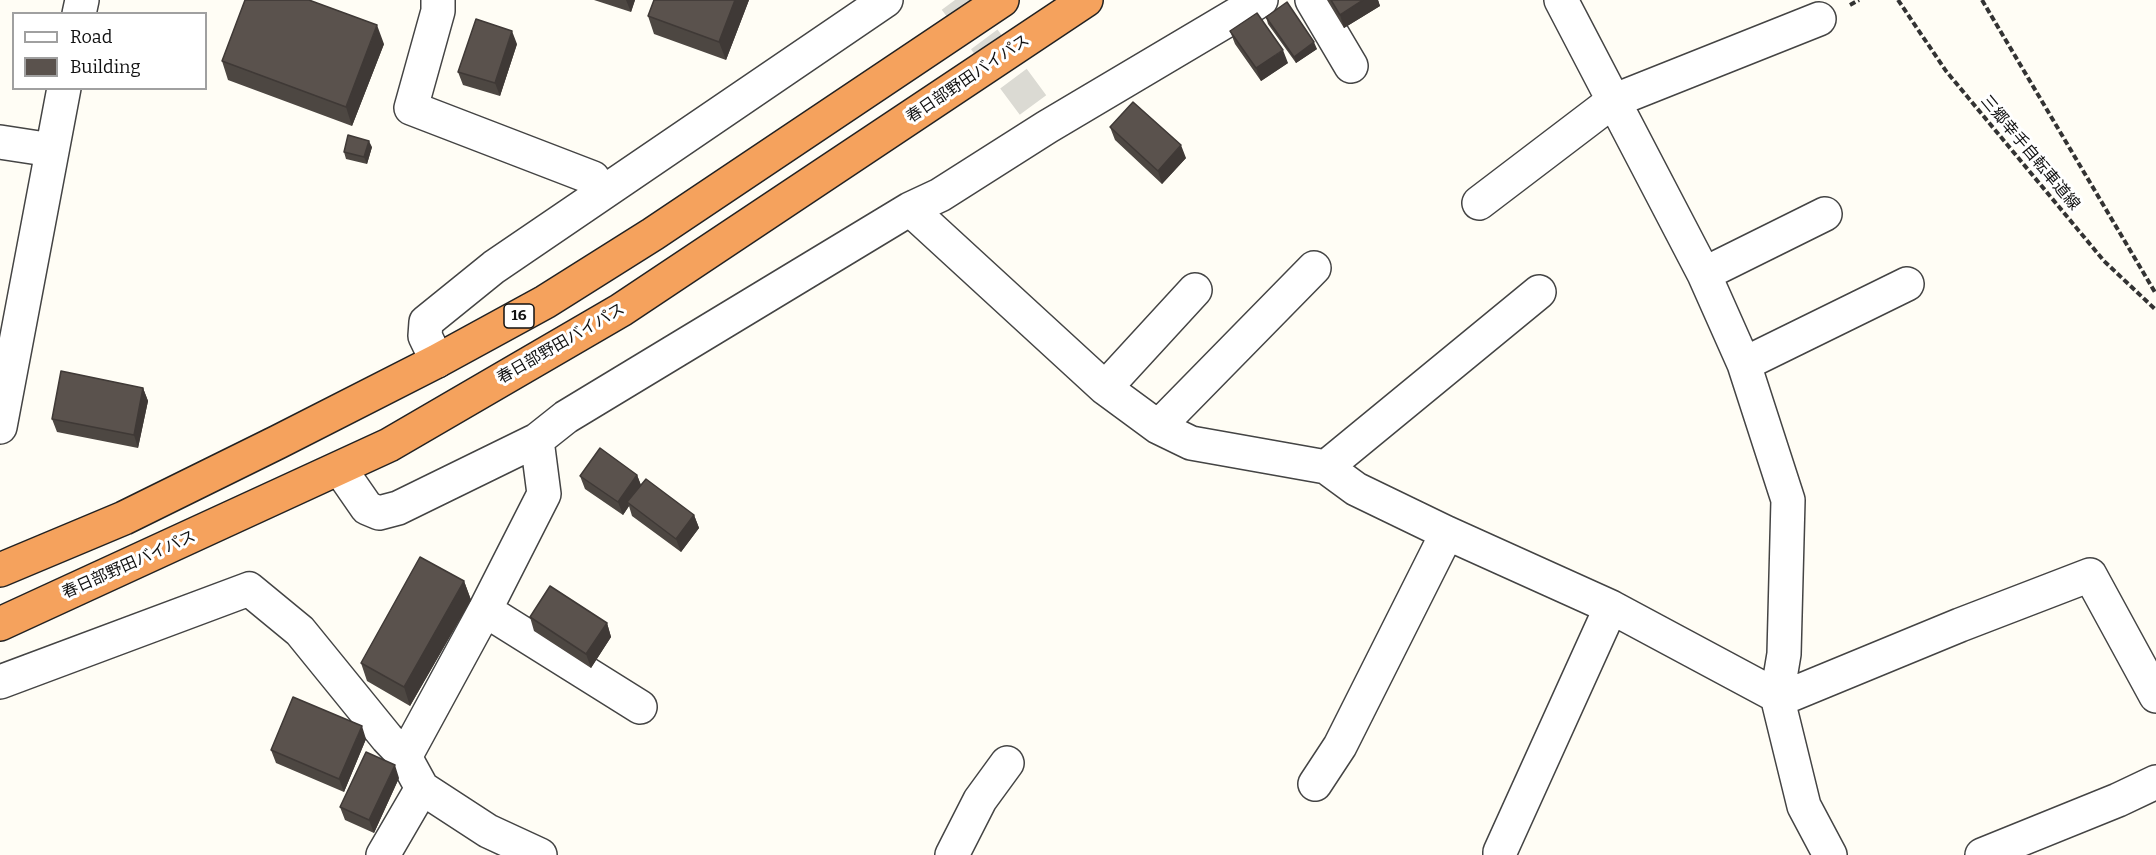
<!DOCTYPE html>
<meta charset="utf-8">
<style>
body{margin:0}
#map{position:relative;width:2156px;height:855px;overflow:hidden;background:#fffdf5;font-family:Bitter,serif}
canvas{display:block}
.legend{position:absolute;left:12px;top:12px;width:195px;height:78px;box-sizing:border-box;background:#fff;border:2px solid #a0a0a0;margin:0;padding:8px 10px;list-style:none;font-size:18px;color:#111}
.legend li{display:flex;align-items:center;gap:12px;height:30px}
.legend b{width:30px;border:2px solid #a0a0a0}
</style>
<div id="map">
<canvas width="2156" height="855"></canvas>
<ul class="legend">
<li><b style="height:8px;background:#fff"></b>Road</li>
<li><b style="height:16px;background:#5a524d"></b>Building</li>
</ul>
</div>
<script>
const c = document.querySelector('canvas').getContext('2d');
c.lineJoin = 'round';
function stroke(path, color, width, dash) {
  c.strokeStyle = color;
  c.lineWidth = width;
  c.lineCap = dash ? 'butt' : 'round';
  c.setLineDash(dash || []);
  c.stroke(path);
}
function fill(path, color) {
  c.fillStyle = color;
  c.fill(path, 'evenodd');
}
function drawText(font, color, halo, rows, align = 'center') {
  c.font = font + ' Bitter,"Noto Sans JP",serif';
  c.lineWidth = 6;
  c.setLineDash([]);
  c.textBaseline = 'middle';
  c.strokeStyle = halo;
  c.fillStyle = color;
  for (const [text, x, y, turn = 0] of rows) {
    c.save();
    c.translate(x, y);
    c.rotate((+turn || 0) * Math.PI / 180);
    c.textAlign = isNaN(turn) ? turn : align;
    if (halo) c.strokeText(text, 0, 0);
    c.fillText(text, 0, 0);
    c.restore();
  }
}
const minorTunnel = new Path2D(`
 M955,0l78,105`);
const path = new Path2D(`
 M1898,0l48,71 158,190 52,49
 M1982,0l174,294
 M1850,5l9,-5`);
const minor = new Path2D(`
 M438,0v11l-27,97 182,70
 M1312,0l39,66
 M1561,0l143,274 40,90 44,136 -4,154 -7,42 27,110 26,49
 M79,14l3,-14
 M0,142l52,8
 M1479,203l134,-102 206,-82
 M910,209l195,179 53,39 33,16 135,24 30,22 91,44 164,74 166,89
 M1704,274l121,-60
 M437,361l-12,-25 1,-14 68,-55 392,-267
 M1744,364l163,-80
 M1105,388l90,-98
 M0,427l64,-339
 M1158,427l156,-159
 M537,440l7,54 -59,116 -80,147 17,31 66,43 52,24
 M1326,467l213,-175
 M340,469l27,39 12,5 19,-5 139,-68 29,-23 344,-208 30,-14 107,-68 214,-127
 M485,610l155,97
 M0,682l249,-93 51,42 87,107 18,19
 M1778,700l182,-75 130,-50 66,121
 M1315,784l25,-38 107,-213
 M383,855l39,-67
 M952,855l28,-55 27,-37
 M1500,855v-3l111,-245
 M1982,855l136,-55 38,-18`);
const highway = new Path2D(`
 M0,570l124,-52 154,-76 159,-81 108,-59 108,-68 349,-234
 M0,624l389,-179 232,-135 465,-310`);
const wall = new Path2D(`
 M594,0h41l-4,12z
 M654,0h95l-23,60 -72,-26 -6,-18z
 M1327,0h51l2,6 -36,22z
 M1266,17l51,32 -21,14 -28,-39z
 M1230,31l58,32 -27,18 -26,-37z
 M384,44l-32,82 -124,-46 -6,-19z
 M517,44l-17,52 -37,-11 -5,-13z
 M1110,127l76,31 -24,26 -47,-44z
 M372,147l-5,17 -21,-5 -2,-7z
 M143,388l5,13 -10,47 -81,-16 -5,-13z
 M637,475l4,10 53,30 5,13 -18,24 -49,-36 -3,-10 -6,9 -38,-26 -5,-13z
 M464,581l7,19 -61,106 -43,-25 -6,-18z
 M530,617l77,6 4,14 -20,31 -57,-37z
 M366,739l-22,53 -68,-29 -5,-13z
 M399,778l-25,55 -29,-13 -5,-13z`);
const shadedWall = new Path2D(`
 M626,0h9l-4,12z
 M735,0h14l-23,60 -7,-18z
 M1363,0h15l2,6 -36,22 -4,-13z
 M377,25l7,19 -32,82 -6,-19z
 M512,31l5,13 -17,52 -5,-13z
 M1314,42l3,7 -21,14 -2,-6z
 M1283,50l5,13 -27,18 -5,-13z
 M369,141l3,6 -5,17 -3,-7z
 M1181,145l5,13 -24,26 -4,-13z
 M143,388l5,13 -10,47 -4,-13z
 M637,475l5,13 -15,14 2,4 -6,9 -5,-13z
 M694,515l5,13 -18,24 -5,-13z
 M464,581l7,19 -61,106 -6,-19z
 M607,623l4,14 -20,31 -5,-14z
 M362,726l4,13 -22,53 -5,-13z
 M395,765l4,13 -25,55 -5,-13z`);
const building = new Path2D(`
 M245,0h64l68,25 -31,82 -124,-46z
 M654,0h81l-16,42 -71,-26z
 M1331,0h32l-23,15z
 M1287,2l27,40 -20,15 -28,-40z
 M1257,13l26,37 -27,18 -26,-37z
 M476,19l36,12 -17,52 -37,-11z
 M1133,102l48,43 -23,26 -48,-44z
 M348,135l21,6 -5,16 -20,-5z
 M61,371l82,17 -9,47 -82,-16z
 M600,448l37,27 -19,27 -38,-26z
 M646,479l48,36 -18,24 -49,-37z
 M420,557l44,24 -60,106 -43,-24z
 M550,586l57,37 -21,31 -56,-37z
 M293,697l69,29 -23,53 -68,-29z
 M366,752l29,13 -26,55 -29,-13z`);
const shields = [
 [519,316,30]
];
const shieldNames = [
 ["16",519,316]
];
const streetNames = [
 ["春日部野田バイパス",968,79,-34],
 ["三郷幸手自転車道線",2030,153,50],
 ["春日部野田バイパス",561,344,-30],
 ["春日部野田バイパス",129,565,-24]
];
stroke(minorTunnel, '#dbdad3', 33, [33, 16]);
stroke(minor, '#444', 36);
stroke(highway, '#222', 36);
stroke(path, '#333', 4, [6, 3]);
stroke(minor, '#fff', 33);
stroke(highway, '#f5a25d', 33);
fill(wall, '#4d4742');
fill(shadedWall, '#3f3936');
fill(building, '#5a524d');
stroke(building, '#3f3936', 1.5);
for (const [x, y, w] of shields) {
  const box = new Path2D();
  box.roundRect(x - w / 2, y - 12, w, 24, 4.5);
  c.fillStyle = '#fff';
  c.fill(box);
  stroke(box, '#111', 1.5);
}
drawText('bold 15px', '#111', null, shieldNames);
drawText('16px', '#111', '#fff', streetNames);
</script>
